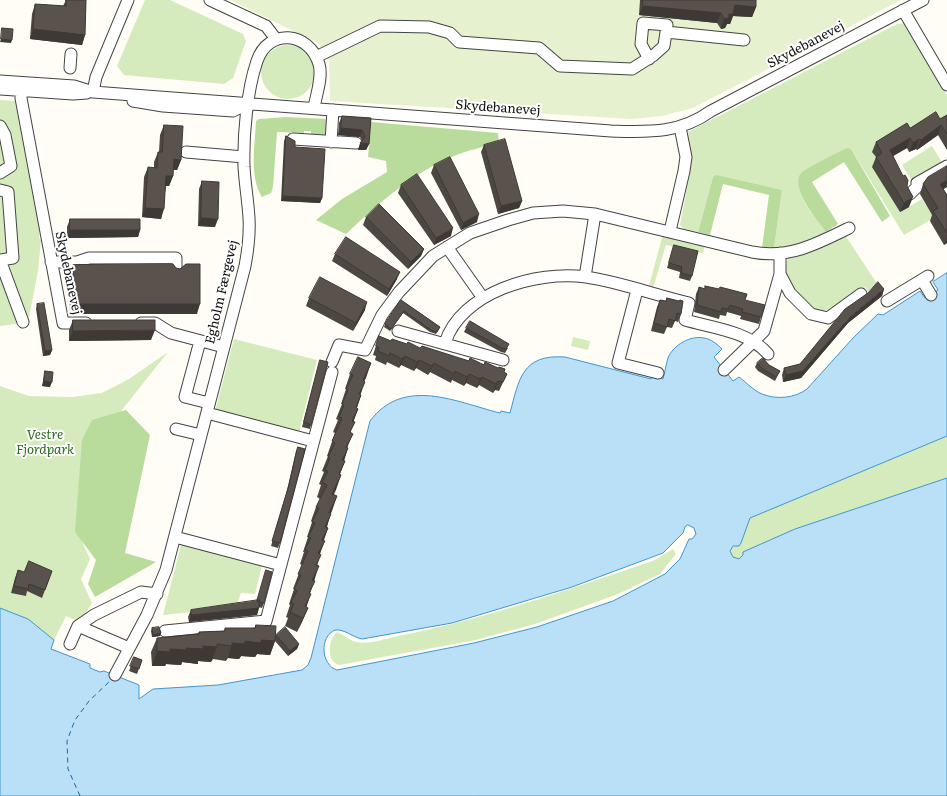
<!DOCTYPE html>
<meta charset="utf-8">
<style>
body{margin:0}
canvas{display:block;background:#fffdf5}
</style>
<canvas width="947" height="796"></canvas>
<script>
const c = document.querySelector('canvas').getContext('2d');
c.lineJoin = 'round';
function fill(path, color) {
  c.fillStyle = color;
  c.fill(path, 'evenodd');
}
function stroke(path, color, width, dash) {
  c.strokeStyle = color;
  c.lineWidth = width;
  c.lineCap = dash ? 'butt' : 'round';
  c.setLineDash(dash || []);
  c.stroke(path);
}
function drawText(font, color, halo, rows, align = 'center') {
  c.font = font + ' Literata,serif';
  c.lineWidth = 4;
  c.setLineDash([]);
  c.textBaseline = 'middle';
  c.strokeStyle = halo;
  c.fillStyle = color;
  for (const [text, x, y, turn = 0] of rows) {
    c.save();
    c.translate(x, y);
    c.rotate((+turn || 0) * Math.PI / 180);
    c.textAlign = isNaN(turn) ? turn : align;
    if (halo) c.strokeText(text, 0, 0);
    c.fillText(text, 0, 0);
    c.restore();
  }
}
const green = new Path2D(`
 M145,0h25l73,34 3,7 -13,37 -9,6 -100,-9 -7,-9z
 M904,23l43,72v30l-74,27 6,11 21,49 22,-13 12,19 -30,17 -53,-86 -50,24c-9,21 13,42 25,59l-15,10 -37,6 8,-58 -69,-13 -15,55 -14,-3 -4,-4 11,-58 -3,-35 209,-108z
 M261 72a27 27 0 1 1 54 0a27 27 0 1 1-54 0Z
 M0,100l15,1 25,130 -1,7 2,2 -3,31 -10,51 -28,4z
 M932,146l11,18 -30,19 -11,-18z
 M663,234l42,10 -2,9 -37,-8 -13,43 -4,-2z
 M845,235l33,50 -10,7 -3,-5 -29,22 -20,3c-18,-17 -37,-28 -28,-55z
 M573,337l17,4 -2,9 -17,-4z
 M234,339l83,21 -18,72 -84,-21z
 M168,352l-78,98 -14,78 14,31 -9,20 11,24 -8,13 -7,5 -11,-5 -12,24 -27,-21 -27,-11v-222l29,10 43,1 30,-4 27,-14z
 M947,436v42l-152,51 -51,23 -1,3 -4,4 -6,-2 -2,-2v-7l10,-5 9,-25z
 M181,545l81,20 -7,29 -14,-1 -5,14 -73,8z
 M673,549l3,5 -16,20 -42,20 -80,29 -62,17 -137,25c-13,-4 -11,-25 -2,-33 6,2 10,7 16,9 12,5 32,-2 45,-5 88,-17 172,-47 257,-76z`);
const forest = new Path2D(`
 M287,117l40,2 -1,16 -15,-1v-3h-7v2l-27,-1 -4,55 -2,6 -9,4c-13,-21 -7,-52 -6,-76l3,-2z
 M371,122l127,11 1,10c-15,4 -32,7 -47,14 -41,17 -74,47 -106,77l-30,-14 26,-21 45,-27 -1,-11 -18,-4z
 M847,148l4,1 39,67 -8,6 -38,-60 -32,20 26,42 -12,8c-9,-12 -37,-45 -25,-59 5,-5 38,-21 46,-25z
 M716,175l66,15 -8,58h-12l7,-53 -46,-11 -13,51 -12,-3 15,-55z
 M126,410l24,25 -25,118 31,9 -61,35 -7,-13 8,-24 -21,-28 7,-92 10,-20z`);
const pitch = new Path2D(`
 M230,0h671l-208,108 -31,8 -30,3 -302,-18 -1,-41 -11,-17z`);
const water = new Path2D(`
 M947,273v163l-197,82 -9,25 -2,3h-6l-3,5 3,6 6,2 4,-4v-3l52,-23 152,-51v318h-947v-188l28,11 26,21 -3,9 39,15v4l10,4 4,-1 35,14v14l14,-10 65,-4 84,-15 6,-5 3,-7 59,-237c34,-45 86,-19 130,-8l1,-2 9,2c9,-34 12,-59 55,-56l86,22 1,-3 11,3c2,-7 3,-15 5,-21 5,-13 23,-23 36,-20 7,1 13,6 18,11l-8,8 19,24 6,-4c7,5 15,14 23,17 15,6 33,4 45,-5l46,-51 25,-24 5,1 37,-24 5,7 13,-8 -5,-8zM688,525l6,3 2,6 -4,5h-3l-9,20 -15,15 -52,27 -76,26 -63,16 -137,27c-16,-5 -18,-33 -2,-40 10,-1 17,7 27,9l90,-16 120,-36 91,-34 20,-20 2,-6z`);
const ferry = new Path2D(`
 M80,796l-12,-27 -1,-28 8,-21 14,-19 23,-22`);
const minor = new Path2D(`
 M210,0l56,26 10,13
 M903,10l44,75
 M666,32l78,8
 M316,57l64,-31 49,1 21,6 9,9 80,6 21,18 72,3 22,-14 10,-9 3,-21 -24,-2 -2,21 8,15
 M70,68l1,-14
 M0,81l74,5 19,6 518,39c38,1 68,3 100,-20l212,-111
 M22,83l-1,15 42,225h23
 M0,89l73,5 14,-1
 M93,92l3,-15 32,-77
 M133,101l30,5 70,5 14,-7
 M0,126l5,9 6,31 -11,7
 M293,139l63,4
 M331,142l2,-32
 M186,152l58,5
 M0,190l8,2 5,66 -13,2
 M910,194l8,-8 -1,-3 30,-17
 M670,231l14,-60 2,-14 -6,-30
 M447,247l36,51
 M780,253v21l10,19 21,21 17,4 33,-24
 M0,260l23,62
 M51,262h26l12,-4h87v14
 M585,277l10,-63
 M922,280l9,15
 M637,290l-19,73 40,10
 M887,301l41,-25
 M141,323h14l16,10 53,14
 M398,331l105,29
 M200,341l-15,56 24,6
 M445,343c16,-51 92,-73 141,-66 34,5 69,18 103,26l-4,17c28,8 63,11 83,34
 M332,362l7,-17 26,5 17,-35 17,-23 34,-36 37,-23 38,-13 25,-7 30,-2 32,3 157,38c36,7 65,-8 97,-24
 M724,370l40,-39 16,-57
 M207,413l106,28
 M176,429l25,6
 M175,537l106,28
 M78,626l51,22
 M165,631l101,-10 66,-249
 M70,644l8,-18 16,-11 47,-23 16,2
 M115,675l32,-60 19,-45 79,-304c3,-16 5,-32 4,-48 -1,-17 -4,-34 -5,-51 -1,-31 3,-77 13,-106 11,-33 52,-30 62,3 4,13 -3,31 -5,44`);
const wall = new Path2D(`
 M66,0h20l-1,35 -3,10 -52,-6 2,-25 3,-10 28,2z
 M640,0h116v7l-4,10 -19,-1 -3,8h-3l-2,4 -4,1 -4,-6 -78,-8z
 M947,115v35l-9,-15 -21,15 -1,-1 -7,3 -2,-4 -14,8 14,30 2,21 -9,5 -28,-45 4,-10 -4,-5 4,-10 34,-14 30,-9z
 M342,116l29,2 -2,26 -3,6h-8l4,-9 -2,-4 -22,-2 1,-12z
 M164,125l17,35 -4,10h-4v6l-4,10h-3l-5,33 -19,-2 2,-40 4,-10 6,1v-6l4,-10h1l1,-17z
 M286,136l9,11 27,51 -2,5 -39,-2 3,-60z
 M484,145l38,56 -3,7 -21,6 -17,-62z
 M434,165l43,57 -16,8 -30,-57z
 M202,181l13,46 -17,-1 1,-37z
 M923,184l20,6 4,5v48l-3,2 -14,-24 2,-6 -12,-21z
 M401,185l50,51 -17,9 -36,-52z
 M366,217l58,32 -3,7 -13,13 -45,-44z
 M70,219l70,11 -2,7 -71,1v-11z
 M674,245l18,31 -2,5 -11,-3 1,-6 -13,-4z
 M335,254l62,25 -10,17 -55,-35z
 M73,265l124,49h-127l-1,-39z
 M699,287l46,13 16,17 -2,7 -19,-5 1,-3 -14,-4 -1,4 -6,-1 -1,4 -25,-7 2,-18z
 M884,289l-2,7 -34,27 -47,55 -18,4 -1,-7 2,-7 16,-4z
 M309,298l56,12 -12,21 -47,-25z
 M401,300l39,27 -4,7 -6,-2 -27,-19 -13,18 -6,-4 1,-3z
 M660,300l21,14 -3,8 -3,-1 -3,7 -5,-1 -3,7 -13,-3 6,-24z
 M37,304l15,46 -2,5 -7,1 -7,-47z
 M73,320l78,20 -82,1v-11z
 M466,328l42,20 -3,5 -4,-1 -37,-20z
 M379,336l12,5 93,24 20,7 3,2 -8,17 -4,-1 -2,3 -14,-8 -2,3 -11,-5 -2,3 -12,-6 -1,3 -21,-11 -2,3 -12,-7 -2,3 -13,-6 -2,3 -12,-6 -1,3 -11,-5 1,-4 -3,-1z
 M320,360l-9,65 -1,4 -8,-2z
 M371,363l-7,18 -4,14h1l-4,13 1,1 -5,13 -6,26h1l-4,13h1l-5,13 1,1 -8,19 4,2 -7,18 -3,13 1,1 -5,13 -9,39 -8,27 2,1 -6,14 -5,10 -12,-6 3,-8 -2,-1 4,-12 -1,-1 5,-15h-1l9,-24 -2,-1 4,-12h-1l5,-15h-1l5,-15 -1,-1 5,-14 4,-8 -3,-2 4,-12 -2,-1 5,-12 -2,-1 6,-15h-1l8,-23 -2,-1 5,-12 -2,-1 6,-15h-1l5,-15h-1l5,-15z
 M757,363l12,2 11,6 -5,10 -17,-10 -3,-4z
 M45,371l5,16 -8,-1z
 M298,447l-18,96 -2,5 -7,-2 16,-56 9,-39z
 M18,570l6,2 28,-1 -10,27 -15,-7 -1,5 -15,-3 4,-15z
 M266,570l-2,33 -2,5 -3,-1 -2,8 -68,7 -1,-5 3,-7 66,-9z
 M256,625l19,11 1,-1 23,9 -2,5 -9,7 -13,-15 -5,14 -13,-1 -2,3 -14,-1 -2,3 -11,-1 -2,3 -13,-2 -2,3 -13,-1v3l-16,-2 -1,3 -15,-1 -1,2h-13l-1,-14 6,-14 41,-4 1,-2 25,-1 1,-3h30z
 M152,628l9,5 -1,3 -8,1 -1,-6z
 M134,657l8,3 -5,14 -8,-3z`);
const shadedWall = new Path2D(`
 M735,5l21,2 -4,10 -19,-1 -3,8h-3l-2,4 -4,1 3,-10 5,-5z
 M643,6l78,7 -4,10 -78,-8z
 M33,29l52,6 -3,10 -52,-6z
 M1,39l11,1 -1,3 -11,-1z
 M941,125l-3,10 -21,15 4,-10z
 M341,128l21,2 -2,7 -22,-2z
 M910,138l-3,10 -21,12 4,-10z
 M919,139l-3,10 -7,3 4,-9z
 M360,143l9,1 -3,6h-8z
 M174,159l7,1 -4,10 -7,-1z
 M166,176h7l-4,10h-6z
 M947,180v7l-11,7 4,-10z
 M283,196l39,2 -2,5 -39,-2z
 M913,197l-4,10 -9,5 4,-9z
 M522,201l-3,7 -21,6 3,-8z
 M145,208l19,1 -3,10 -19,-2z
 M479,214l-2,8 -16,8 2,-7z
 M201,218l17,1 -3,8 -17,-1z
 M453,228l-2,8 -17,9 2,-7z
 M70,230h70l-2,7 -71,1z
 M947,237v6l-3,2z
 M424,249l-3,7 -13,13 3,-7z
 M400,272l-3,7 -10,17 2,-7z
 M884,289l-2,7 -34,27 -47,55 -18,4 3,-7 17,-4 47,-54z
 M367,302l-2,8 -12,21 3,-8z
 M73,304h127l-3,10h-127z
 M404,311l-1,2 -13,18 1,-2z
 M155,330l-4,10 -82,1 4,-10z
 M52,350l-2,5 -7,1 2,-5z
 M405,356l-4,9 -2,3 3,-9z
 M419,360l-3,8 -2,3 3,-9z
 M371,363l-5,15 -9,17 6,-15z
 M434,363l-4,9 -2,3 4,-9z
 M469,374l-3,9 -2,3 3,-9z
 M482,377l-3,8 -2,3 3,-9z
 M44,381l8,1 -2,5 -8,-1z
 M498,381l-3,9 -2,3 3,-9z
 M365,382l-5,14 -1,-2z
 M361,395l-5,15v-3z
 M358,409l-5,14 -1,-2z
 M353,434l-6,14 -1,-1z
 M348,448l-5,15 -1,-3z
 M345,461l-6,15v-2z
 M341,475l-5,15 -9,18 5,-14z
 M337,496l-5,15 -8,17 5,-15z
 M331,514l-5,15 -1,-2z
 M328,528l-5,15 -1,-3z
 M325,541l-6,15 -1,-3z
 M319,566l-5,15 -2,-1z
 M315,581l-6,14v-2z
 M311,594l-5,14 -1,-2z
 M259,608l-2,7 -68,7 2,-7z
 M308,608l-6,14 -5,10 6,-14z
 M161,633l-1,3 -8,1 1,-2z
 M262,640l13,1 -5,14 -13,-1 -2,3 -14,-1 -2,3 -11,-1 4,-15z
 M299,644l-2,5 -9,7 2,-5z
 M203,646l14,1 -6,15 -13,-1v3l-16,-2 -1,3 -15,-1 -1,2h-13l5,-15 13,-2z`);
const building = new Path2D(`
 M66,0h20l-1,35 -52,-6 2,-25 31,2z
 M643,0h113v7l-21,-2 -2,9h-4v4l-5,1 -3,-6 -78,-7z
 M2,28l11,1 -1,11 -11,-1z
 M936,112l4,7 7,-4v19l-6,-9 -20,15 -2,-1 -6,4 -3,-5 -20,12 13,26 2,-1 3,5 -1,6 6,11 -9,6 -28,-46 6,-4 -6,-11 31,-19 3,5z
 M342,116l29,2 -2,26 -9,-1 5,-6 -3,-7 -21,-2z
 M164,125l19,1 -2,34 -7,-1 -1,17h-7l-2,33 -19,-1 3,-41 9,1 1,-16h4z
 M286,136l9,5v6l30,2 -3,49 -39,-2z
 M505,139l17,62 -21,5 -17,-61z
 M450,157l29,57 -16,9 -29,-58z
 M947,166v14l-7,4 7,11v38l-14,-22 5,-3 -15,-24 5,-7z
 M417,174l36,54 -17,10 -35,-53z
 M202,181l17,1 -1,37 -17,-1z
 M379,204l45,45 -13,13 -45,-45z
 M70,219h70v11h-70z
 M346,237l54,35 -11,17 -54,-35z
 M674,245l24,6 -6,25 -11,-3 1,-6 -13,-4z
 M173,264l3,4 4,1 6,-5h14v40h-127v-39z
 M320,277l47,25 -11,21 -47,-25z
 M878,282l6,7 -34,28 -47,54 -17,4 -2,-7 16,-4 45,-55 23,-16z
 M705,286l14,3 1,-2 27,7 -2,6 20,5 -4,12 -19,-5 1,-3 -13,-4 -2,4 -6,-1 -1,4 -24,-7 2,-18 6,2z
 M667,298l12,3 1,-1 3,1 -2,13 -4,-1 -2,8 -6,-2 -2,8 -13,-4 6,-23 6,1z
 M401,300l39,27 -3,5 -6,-2 -27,-19 -13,18 -6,-5z
 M44,303l8,47 -7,1 -8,-47z
 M73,320h82v10l-82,1z
 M470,321l39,23 -3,5 -4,-1 -36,-20z
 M379,336l12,5 1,-2 15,5 1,-2 12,6 2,-2 47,15 1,-3 14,7 1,-3 13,6 1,-1 6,2 -1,3 3,2 -4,8 -5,-1 -2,3 -14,-7 -2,2 -11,-5 -2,3 -12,-6 -1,3 -20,-11 -2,3 -13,-6 -2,2 -12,-6 -3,3 -12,-6 -1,3 -11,-5 1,-3 -3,-2z
 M358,357l13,6 -8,17 2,2 -6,12 2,1 -5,12 2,2 -6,12 3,1 -5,10 3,2 -7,13 2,1 -6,12 3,1 -6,13 2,1 -9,19 5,2 -8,17 2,1 -6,13 3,1 -6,12 3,1 -7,12 3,2 -5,10 3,1 -7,14 3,1 -6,12 2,1 -6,12 3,2 -5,10 -13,-6 4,-8 -3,-2 6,-11 -3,-2 7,-14 -3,-1 10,-23 -3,-2 6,-11 -3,-1 7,-14 -3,-1 7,-14 -3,-1 11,-22 -5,-3 6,-11 -3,-1 5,-12 -2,-1 7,-14 -3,-2 10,-23 -3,-1 5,-12 -2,-1 6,-14 -2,-1 7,-14 -3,-1z
 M763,358l6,7 11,6 -4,6 -16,-10 -3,-4z
 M320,360l8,2 -17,63 -7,-3z
 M45,371l8,1 -1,10 -8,-1z
 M298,447l7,2 -25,94 -8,-2 17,-56z
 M29,561l23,10 -7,19 -16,-6 -1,5 -14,-3 4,-16 6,2z
 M266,570l6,2 -8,31 -5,-1v-2l-2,1z
 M259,600v8l-68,7v-5z
 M256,625l20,1 -1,15 -13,-1 -2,3 -15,-2v3l-13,-1v3l-15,-2v3l-14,-1v3l-17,-1v2l-16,-1v3l-13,-1v-13l42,-4v-2l26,-1v-3h30z
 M159,627l2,6 -8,2 -1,-7z
 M285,627l14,17 -9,7 -14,-16z
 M134,657l8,3 -3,9 -9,-3z`);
const streetNames = [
 ["Skydebanevej",806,45,-28],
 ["Skydebanevej",498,108,4],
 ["Skydebanevej",68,273,78],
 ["Egholm Færgevej",222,292,-77]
];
const parkNames = [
 ["Vestre",45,435],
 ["Fjordpark",45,450]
];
fill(green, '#d5ebbd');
fill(forest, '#b9dc9c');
fill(pitch, '#e6f2cf');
fill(water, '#b9e0f7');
stroke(water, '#3f96cf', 1);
stroke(ferry, '#1768a6', 1, [5, 4]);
stroke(minor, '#444', 13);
stroke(minor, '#fff', 11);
fill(wall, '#4d4742');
fill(shadedWall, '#3f3936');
fill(building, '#5a524d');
stroke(building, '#3f3936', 1);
drawText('13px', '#111', '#fff', streetNames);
drawText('italic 13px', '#2f6b1f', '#fff', parkNames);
</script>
